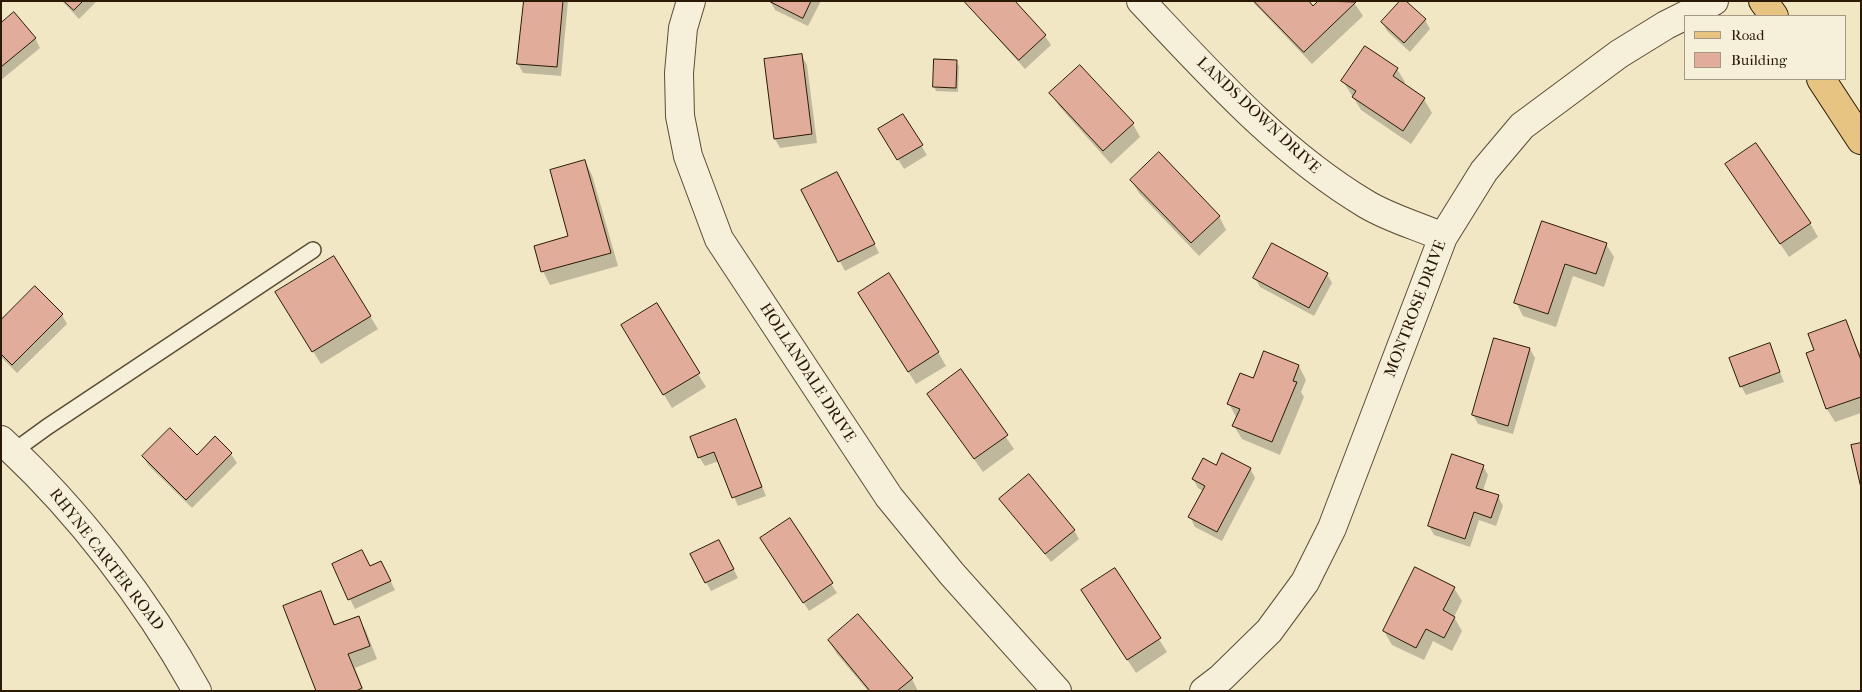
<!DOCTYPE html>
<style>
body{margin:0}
#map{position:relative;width:1862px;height:692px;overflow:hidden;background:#f1e7c5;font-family:"IM FELL French Canon",serif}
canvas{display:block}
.frame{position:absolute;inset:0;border:2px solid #291905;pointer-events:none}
.legend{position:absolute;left:1684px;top:15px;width:162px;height:65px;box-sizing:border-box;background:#f6efd9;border:1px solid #a49984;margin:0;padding:6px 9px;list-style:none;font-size:15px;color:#291905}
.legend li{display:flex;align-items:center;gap:10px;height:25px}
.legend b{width:25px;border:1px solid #a49984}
</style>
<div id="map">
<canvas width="1862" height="692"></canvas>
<div class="frame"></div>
<ul class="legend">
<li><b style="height:6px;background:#e8c482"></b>Road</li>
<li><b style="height:14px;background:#e2ac9a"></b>Building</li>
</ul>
</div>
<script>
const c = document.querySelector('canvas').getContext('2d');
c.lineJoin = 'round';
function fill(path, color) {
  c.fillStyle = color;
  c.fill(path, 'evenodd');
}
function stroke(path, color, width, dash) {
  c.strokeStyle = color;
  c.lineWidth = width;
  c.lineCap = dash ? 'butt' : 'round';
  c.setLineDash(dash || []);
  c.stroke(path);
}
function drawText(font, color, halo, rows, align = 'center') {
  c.font = font + ' "IM FELL French Canon",serif';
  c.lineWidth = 4.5;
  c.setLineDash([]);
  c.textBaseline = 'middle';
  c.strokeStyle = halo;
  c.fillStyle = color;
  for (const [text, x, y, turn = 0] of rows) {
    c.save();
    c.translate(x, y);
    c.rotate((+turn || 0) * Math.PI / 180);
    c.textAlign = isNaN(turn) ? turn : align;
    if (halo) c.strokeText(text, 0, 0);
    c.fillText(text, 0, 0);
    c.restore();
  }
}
const shadow = new Path2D(`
 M62,1h35l-18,18z
 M525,1h43l-7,75 -38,-3 -5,-9z
 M770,1h51l-13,25 -33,-16z
 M964,1h49l32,35 6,9 -26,24z
 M1252,1h55l6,7 7,-7h33l10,15 -51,48z
 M1425,20l5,9 -20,23 -23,-21 -5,-9z
 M1,25l34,13 5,10 -39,32z
 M802,56l5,9 10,78 -37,5 -5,-9z
 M956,62l3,4 -1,26 -22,-1 -2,-5z
 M1397,69l8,13 -2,3 21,14 8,14 -21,31 -50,-34 -18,-29z
 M1051,93l82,31 7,13 -29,27 -52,-58z
 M903,116l24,39 -23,14 -24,-39z
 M585,161l7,14 26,91 -68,19 -7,-14 27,-34z
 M1726,164l84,59 8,14 -29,20z
 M1131,180l88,36 7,14 -27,26 -60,-63z
 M842,182l37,71 -34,18 -42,-80z
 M1543,222l63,22 8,13 -10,30 -31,-11 -17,51 -33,-11 -7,-14z
 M1327,274l5,9 -18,33 -54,-29 -5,-9z
 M284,305l86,11 8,13 -57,35z
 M656,305l50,82 -34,21 -42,-69z
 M867,307l71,45 8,14 -30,18z
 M62,315l5,9 -50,49 -16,-16v-36z
 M1845,321l16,35v57l-26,9 -8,-13 -19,-56 8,-2z
 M1769,345l15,37 -38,13 -5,-9z
 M1530,349l5,9 -22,76 -35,-10 -5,-9z
 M1265,352l34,14 7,14 -5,12 3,5 -24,58 -38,-16 -8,-13 2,-9 -7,-13 25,-24z
 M960,371l54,78 -31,23 -54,-78z
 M735,421l31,75 -28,10 -19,-45 -14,5 -6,-9z
 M215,438l16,16 6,9 -45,45 -44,-43 -5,-9h54z
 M1483,466l5,9 -5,16 15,5 5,10 -7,20 -17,-6 -9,27 -36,-12 -5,-9z
 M1217,467l33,1 5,10 -33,63 -27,-14 -5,-10 13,-26 -5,-3 -5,-9z
 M1001,499l73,31 5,9 -28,23z
 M790,520l47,73 -28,18 -42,-64z
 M724,550l14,28 -27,13 -5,-9z
 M333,565l37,3 16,4 9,18 -40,19z
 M1115,570l52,82 -31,21 -45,-69z
 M1454,588l8,13 -8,16 8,14 -10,20 -19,-10 -9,19 -32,-15 -8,-14z
 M321,593l15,33 22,-9 8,14 11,28 -22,9 9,23h-47z
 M829,641l83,38 6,12h-50l-31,-37z`);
const building = new Path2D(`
 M64,1h19l-9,9z
 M524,1h39l-6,66 -40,-3z
 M769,1h42l-8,17z
 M964,1h51l31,34 -27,25z
 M1254,1h55l4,5 5,-5 38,1 -52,50z
 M1400,1h6l20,18 -22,24 -23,-21z
 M14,12l22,26 -35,29v-44z
 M1365,46l33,22 -5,8 32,22 -22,33 -51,-34 4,-6 -15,-10z
 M802,54l10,80 -38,5 -10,-80z
 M934,59l23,1 -1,28 -23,-1z
 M1080,65l54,58 -31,28 -54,-58z
 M903,114l20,31 -26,15 -19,-31z
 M1756,143l55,80 -31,21 -55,-80z
 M1159,152l61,64 -29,27 -61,-63z
 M585,160l26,93 -70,19 -7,-26 34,-10 -18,-66z
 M837,172l38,72 -37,18 -37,-72z
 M1542,221l65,22 -11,31 -31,-10 -17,50 -34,-11z
 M1272,243l56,30 -19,35 -56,-30z
 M334,256l37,60 -59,36 -37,-60z
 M889,273l50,79 -31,20 -50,-79z
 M35,286l28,28 -51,51 -11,-11v-34z
 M657,303l43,70 -37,22 -42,-70z
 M1846,320l15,40v37l-35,12 -20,-56 8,-3 -6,-16z
 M1494,338l36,10 -22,78 -36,-11z
 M1770,343l10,29 -40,15 -11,-29z
 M1264,351l35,14 -6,16 4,1 -25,60 -40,-16 8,-17 -13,-5 13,-31 13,5z
 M961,369l47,66 -34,24 -47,-65z
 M736,419l26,68 -30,11 -18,-46 -16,6 -8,-21z
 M170,428l27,27 18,-19 17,17 -46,47 -44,-44z
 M1861,443v45l-10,-43z
 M1222,453l29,15 -34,64 -29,-15 17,-31 -13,-7 11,-21 13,7z
 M1452,454l32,11 -8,23 23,7 -8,23 -17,-6 -9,27 -37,-13z
 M1029,474l46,56 -30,24 -46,-55z
 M790,518l43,65 -30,20 -43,-65z
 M719,540l15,29 -29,14 -15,-29z
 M362,550l8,16 11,-5 10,20 -43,19 -16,-36z
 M1415,567l40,20 -12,23 12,7 -11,21 -18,-9 -10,19 -33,-17z
 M1115,568l46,70 -34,22 -46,-70z
 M321,591l13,34 25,-9 11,30 -22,8 14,34 -6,3h-40l-33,-85z
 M858,614l55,64 -16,13h-27l-42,-51z`);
const lane = new Path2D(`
 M14,451l33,-24 266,-177`);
const street = new Path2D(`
 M691,1l-8,27 -4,45 1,43 8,40 31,83 170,258 63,77 105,117
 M1141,1c69,73 138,151 225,203 23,14 52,22 77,33
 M1,440c76,69 147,162 196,251
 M1204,691l17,-13 48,-47 36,-49 27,-54 111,-291 41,-66 38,-45 97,-72 47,-29 48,-24`);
const primary = new Path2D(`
 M1763,1l11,15
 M1821,79l40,61`);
const streetNames = [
 ["LANDS DOWN DRIVE",1258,116,43],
 ["MONTROSE DRIVE",1416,309,-69],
 ["HOLLANDALE DRIVE",807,373,57],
 ["RHYNE CARTER ROAD",106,560,52]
];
fill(shadow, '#0003');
fill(building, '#e2ac9a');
stroke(building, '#291905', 1);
stroke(lane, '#5b4c35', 18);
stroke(street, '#5b4c35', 30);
stroke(primary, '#291905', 30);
stroke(lane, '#f6efd9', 15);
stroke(street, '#f6efd9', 28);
stroke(primary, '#e8c482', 28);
drawText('16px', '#291905', '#f6efd9', streetNames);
</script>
